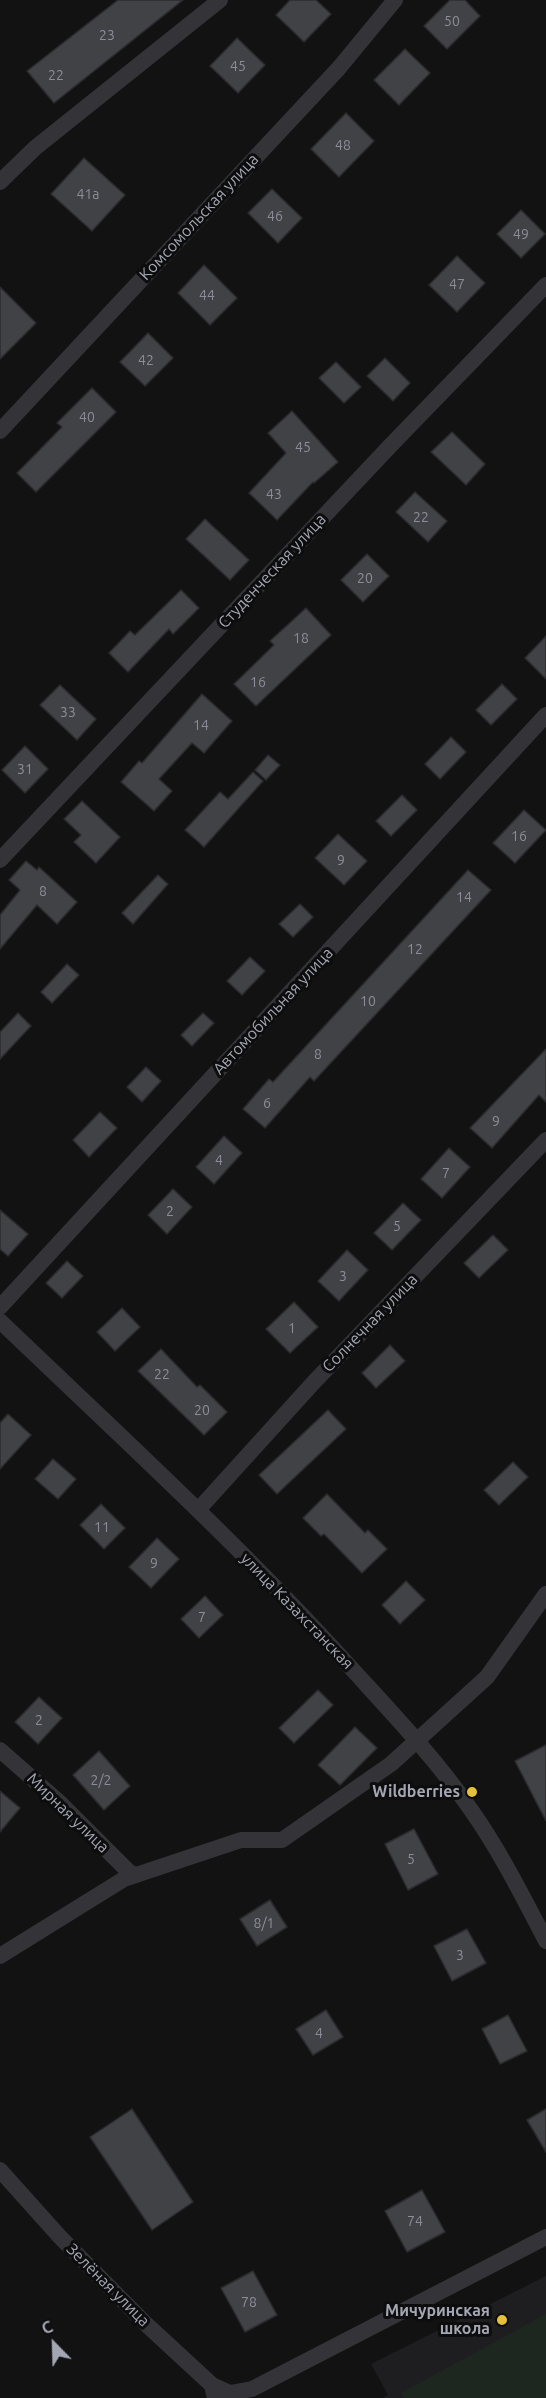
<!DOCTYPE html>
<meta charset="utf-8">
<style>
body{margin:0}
#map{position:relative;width:546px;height:2398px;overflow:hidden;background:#121213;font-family:Ubuntu,sans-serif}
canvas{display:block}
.north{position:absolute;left:24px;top:2314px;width:60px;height:60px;-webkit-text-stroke:4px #0d0d0e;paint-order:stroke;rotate:337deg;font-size:16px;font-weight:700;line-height:24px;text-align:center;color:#a4a7b3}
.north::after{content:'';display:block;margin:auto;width:21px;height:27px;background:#a4a7b3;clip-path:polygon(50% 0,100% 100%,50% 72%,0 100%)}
</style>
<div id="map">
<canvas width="546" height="2398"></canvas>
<div class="north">С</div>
</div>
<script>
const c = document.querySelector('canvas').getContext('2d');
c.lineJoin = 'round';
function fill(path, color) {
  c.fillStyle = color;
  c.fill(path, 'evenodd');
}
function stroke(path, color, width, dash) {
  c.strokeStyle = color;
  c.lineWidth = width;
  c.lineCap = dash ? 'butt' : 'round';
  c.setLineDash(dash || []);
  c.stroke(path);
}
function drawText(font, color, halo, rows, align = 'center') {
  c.font = font + ' Ubuntu,sans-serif';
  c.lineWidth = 6;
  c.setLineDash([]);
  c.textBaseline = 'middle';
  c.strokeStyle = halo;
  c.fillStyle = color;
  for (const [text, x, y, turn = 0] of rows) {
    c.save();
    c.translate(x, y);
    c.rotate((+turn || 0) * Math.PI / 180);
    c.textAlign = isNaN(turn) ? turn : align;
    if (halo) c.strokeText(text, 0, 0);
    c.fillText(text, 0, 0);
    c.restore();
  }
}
const built = new Path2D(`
 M546,2276v122h-163l5,-3 -17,-31z`);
const green = new Path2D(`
 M546,2314v84h-142l-3,-5z`);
const building = new Path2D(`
 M118,0h65l-129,103 -27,-32z
 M290,0h26l15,14 -27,28 -28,-27z
 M450,0h15l15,16 -33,33 -23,-23z
 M237,38l28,27 -27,28 -28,-27z
 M405,49l25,24 -31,32 -25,-25z
 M346,113l28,28 -35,36 -28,-28z
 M84,158l41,37 -33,36 -41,-37z
 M272,189l30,29 -24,25 -30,-30z
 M521,210l24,24 -24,24 -24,-24z
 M457,256l28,27 -28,29 -28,-27z
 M204,265l33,33 -27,27 -32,-32z
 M0,287l36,36 -36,36z
 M148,333l25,25 -28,28 -25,-24z
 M385,358l25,25 -17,18 -26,-25z
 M336,362l25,25 -17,16 -25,-25z
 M92,388l24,24 -80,80 -19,-19 45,-46 -5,-4z
 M292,411l46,51 -24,21 -1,-1 -36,38 -28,-27 37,-40 -18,-20z
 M452,432l33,32 -19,21 -35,-33z
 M415,492l32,29 -19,21 -32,-30z
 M205,519l44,41 -19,20 -44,-41z
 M367,554l22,22 -26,26 -22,-22z
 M181,590l18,18 -26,26 -4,-5 -41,43 -19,-19 21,-22 5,4z
 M306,608l25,27 -75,71 -22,-22 40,-39 -4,-4z
 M546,636v43l-21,-21z
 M502,684l15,15 -26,26 -15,-15z
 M60,685l36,34 -19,21 -37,-35z
 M202,694l30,27 -28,32 -12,-10 -33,36 13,12 -18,20 -33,-29 18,-21 3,2z
 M451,737l15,15 -26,27 -15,-15z
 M25,746l23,23 -23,24 -23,-23z
 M268,755l12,10 -14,15 -11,-10z
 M253,772l10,9 -59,66 -19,-17 35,-38 8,7z
 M402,795l15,15 -26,26 -15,-15z
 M82,801l38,36 -24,26 -22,-21 7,-7 -17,-16z
 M524,810l22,20 -31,33 -22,-20z
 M338,834l29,27 -23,24 -29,-27z
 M26,861l11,9 2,-3 38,35 -20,22 -20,-19 -37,44v-34l20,-25 -11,-10z
 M468,870l23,20 -177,191 -4,-4 -45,51 -22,-19 26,-30 4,3z
 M158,875l10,9 -35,40 -11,-11z
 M300,904l13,13 -20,20 -14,-13z
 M250,957l15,14 -23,24 -15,-14z
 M67,964l12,11 -27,28 -11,-11z
 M18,1013l13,13 -31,33v-27z
 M203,1013l11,10 -22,23 -11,-11z
 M546,1049v53l-7,-7 -47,53 -22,-20z
 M146,1067l15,14 -19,21 -15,-15z
 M100,1112l17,16 -28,29 -16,-17z
 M224,1136l18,17 -28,31 -18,-17z
 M449,1148l21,19 -28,31 -21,-19z
 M173,1189l19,18 -25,27 -19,-19z
 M403,1203l18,17 -29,30 -18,-17z
 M0,1210l28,24 -20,22 -8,-7z
 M493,1235l15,15 -29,28 -15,-15z
 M347,1250l21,20 -29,31 -21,-20z
 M67,1261l16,15 -21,22 -16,-15z
 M294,1302l24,25 -28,26 -24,-24z
 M122,1308l18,19 -25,24 -18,-19z
 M390,1345l15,16 -29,27 -14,-15z
 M161,1349l36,38 3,-2 27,27 -23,23 -66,-64z
 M328,1410l18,19 -69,65 -18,-19z
 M8,1414l23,21 -31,34v-46z
 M53,1459l23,20 -18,20 -23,-20z
 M513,1462l15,15 -29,28 -15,-15z
 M327,1494l38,39 3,-3 19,19 -25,24 -38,-39 -3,2 -18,-18z
 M101,1504l24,24 -21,21 -24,-24z
 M157,1538l22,21 -28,29 -22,-21z
 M406,1581l19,19 -25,24 -18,-19z
 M205,1596l18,19 -24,23 -18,-19z
 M318,1690l15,15 -39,38 -15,-15z
 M39,1697l23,21 -24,26 -23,-22z
 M355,1727l22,21 -37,37 -22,-20z
 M546,1745v76l-31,-60z
 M99,1751l31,35 -26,24 -31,-35z
 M0,1791l20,17 -20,24z
 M414,1829l24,45 -30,16 -23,-46z
 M270,1900l17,27 -30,19 -17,-27z
 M467,1929l19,34 -34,18 -18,-35z
 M326,2010l17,27 -30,18 -17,-26z
 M508,2015l19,36 -27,13 -18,-35z
 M132,2109l61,93 -41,28 -62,-93z
 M546,2109v43l-19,-32z
 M422,2190l23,42 -38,20 -22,-41z
 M253,2271l24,44 -32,17 -24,-44z`);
const street = new Path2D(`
 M0,182l35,-34 185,-148
 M0,431l339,-363 56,-68
 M0,860l390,-414 156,-161
 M0,1307l546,-592
 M0,1321c119,114 241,225 352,348 40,44 83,89 117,138 30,42 53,88 77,134
 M198,1510l116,-128 232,-242
 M0,1750l59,52 70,70 7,3
 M0,1956l124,-77 117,-39h41l109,-76 96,-87 59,-83
 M0,2170l60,67 87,88 65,60 2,9
 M212,2385l18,8 22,-4 294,-152`);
const markers = [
 [472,1792,6,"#e5c038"],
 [502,2320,6,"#e5c038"]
];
const numberNames = [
 ["50",452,21],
 ["23",107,35],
 ["45",238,66],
 ["22",56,75],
 ["48",343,145],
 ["41а",88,194],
 ["46",275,216],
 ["49",521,234],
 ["47",457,284],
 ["44",207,295],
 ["42",146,360],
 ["40",87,417],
 ["45",303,447],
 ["43",274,494],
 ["22",421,517],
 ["20",365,578],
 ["18",301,638],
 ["16",258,682],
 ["33",68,712],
 ["14",201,725],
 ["31",25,769],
 ["16",519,836],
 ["9",341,860],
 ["8",43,891],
 ["14",464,897],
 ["12",415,949],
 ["10",368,1001],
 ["8",318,1054],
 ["6",267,1103],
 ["9",496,1121],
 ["4",219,1160],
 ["7",446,1173],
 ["2",170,1211],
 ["5",397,1226],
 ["3",343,1276],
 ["1",292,1328],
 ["22",162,1374],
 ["20",202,1410],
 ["11",102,1527],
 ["9",154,1563],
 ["7",202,1617],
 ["2",39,1720],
 ["2/2",101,1780],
 ["5",411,1859],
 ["8/1",264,1923],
 ["3",460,1955],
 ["4",319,2033],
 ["74",415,2221],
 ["78",249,2302]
];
const streetNames = [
 ["Комсомольская улица",199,217,-47],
 ["Студенческая улица",272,571,-47],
 ["Автомобильная улица",273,1011,-47],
 ["Солнечная улица",370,1323,-46],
 ["улица Казахстанская",297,1611,46],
 ["Мирная улица",68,1813,44],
 ["Зелёная улица",108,2285,45]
];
const poiNames = [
 ["Wildberries",460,1792],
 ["Мичуринская",490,2311],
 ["школа",490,2329]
];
fill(built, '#1e1e20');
fill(green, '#1e2620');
fill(building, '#414246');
stroke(building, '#2c2c2f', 1.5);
stroke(street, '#333338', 16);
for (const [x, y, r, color] of markers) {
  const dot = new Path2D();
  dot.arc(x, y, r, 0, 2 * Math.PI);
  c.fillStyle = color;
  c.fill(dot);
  stroke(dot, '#0d0d0e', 2);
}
drawText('14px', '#8b8e98', null, numberNames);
drawText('16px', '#a4a7b3', '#0d0d0e', streetNames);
drawText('bold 16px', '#a4a7b3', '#0d0d0e', poiNames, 'right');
</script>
